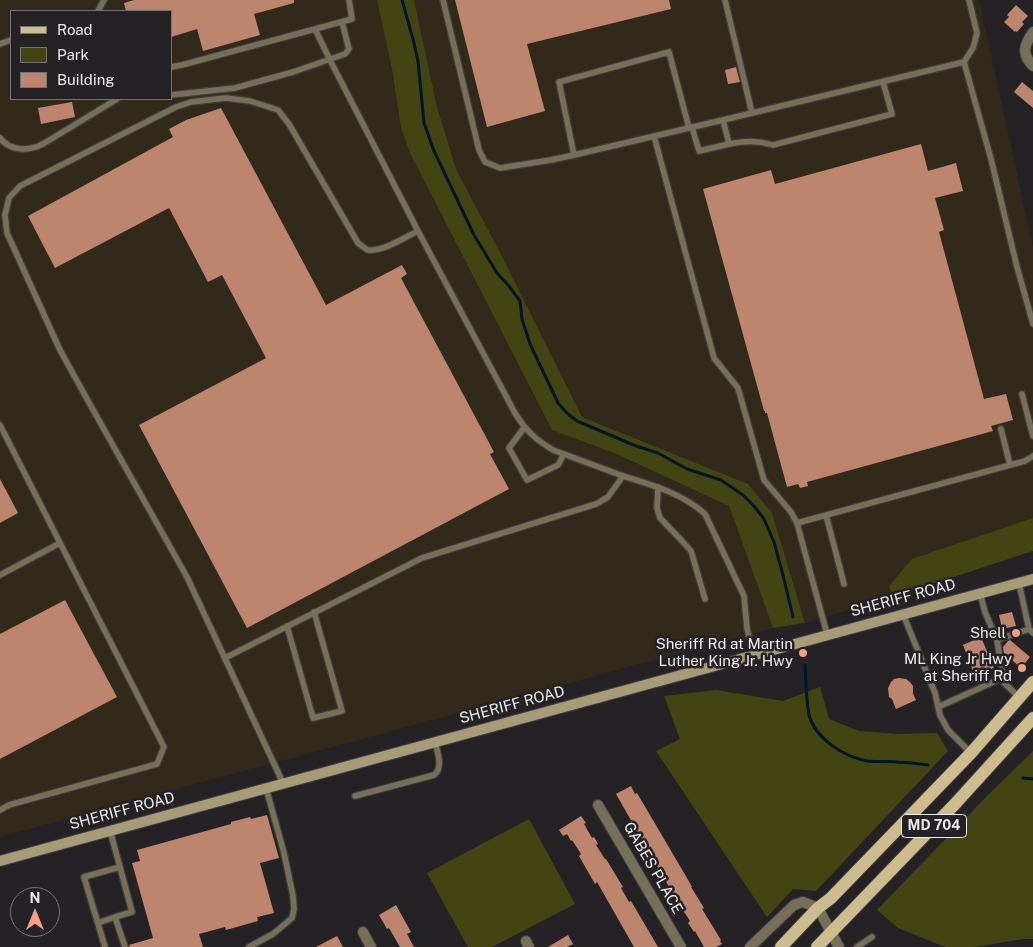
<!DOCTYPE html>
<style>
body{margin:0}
#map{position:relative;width:1033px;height:947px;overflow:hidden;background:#252225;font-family:"Public Sans",sans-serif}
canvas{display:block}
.legend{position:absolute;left:10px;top:10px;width:162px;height:90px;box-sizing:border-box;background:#252225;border:1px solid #757375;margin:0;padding:6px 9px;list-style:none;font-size:15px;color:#eeedee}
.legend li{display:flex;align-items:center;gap:10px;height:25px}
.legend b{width:25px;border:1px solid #757375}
.north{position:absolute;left:10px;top:887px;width:50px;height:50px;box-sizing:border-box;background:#252225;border:1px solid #757375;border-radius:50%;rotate:0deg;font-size:14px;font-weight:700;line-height:20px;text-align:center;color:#eeedee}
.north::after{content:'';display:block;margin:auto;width:18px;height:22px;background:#f2a07f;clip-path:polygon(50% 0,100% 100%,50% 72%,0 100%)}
</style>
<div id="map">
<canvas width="1033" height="947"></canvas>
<ul class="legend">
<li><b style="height:6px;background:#cdbd8e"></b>Road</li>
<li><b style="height:14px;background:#424511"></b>Park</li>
<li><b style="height:14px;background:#bd856e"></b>Building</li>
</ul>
<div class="north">N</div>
</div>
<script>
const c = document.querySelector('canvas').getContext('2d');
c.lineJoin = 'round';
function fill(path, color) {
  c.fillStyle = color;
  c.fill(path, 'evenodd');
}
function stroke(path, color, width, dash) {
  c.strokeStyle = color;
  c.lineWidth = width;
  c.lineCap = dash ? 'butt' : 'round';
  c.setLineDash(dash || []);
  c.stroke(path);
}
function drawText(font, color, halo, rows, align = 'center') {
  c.font = font + ' "Public Sans",sans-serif';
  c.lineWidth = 5;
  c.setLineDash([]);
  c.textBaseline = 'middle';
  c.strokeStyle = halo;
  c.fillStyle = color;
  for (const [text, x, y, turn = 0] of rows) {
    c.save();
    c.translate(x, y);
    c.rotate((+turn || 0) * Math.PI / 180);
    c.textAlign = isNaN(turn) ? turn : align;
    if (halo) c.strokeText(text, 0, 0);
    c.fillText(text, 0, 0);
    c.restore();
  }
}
const industrial = new Path2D(`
 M0,0h377l15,69 9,59 9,25 142,277 62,23 115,53 44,122 -773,209zM11,11h160v88h-160z
 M414,0h565l54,247v271l-144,68 3,11 -87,26 -33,-110 -24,-29 -166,-67 -79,-159 -47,-89 -19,-62z`);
const green = new Path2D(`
 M377,0h37l23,107 19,62 47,89 79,159 166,67 24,29 33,110 -32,5 -44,-122 -115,-53 -62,-23 -142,-277 -9,-25 -9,-59z
 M1033,518v33l-141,46 -3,-11 23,-27z
 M820,687l9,32 30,12 39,3 39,-1 11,18 -132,140 -23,-2 -26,28 -111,-166 24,-12 -16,-43 52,-6 67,11z
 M1033,751v188h-10l-48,8h-30l-47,-19 -21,-18 111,-115z
 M529,819l46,85 -83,43h-24l-41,-74z`);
const stream = new Path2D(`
 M402,0l11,39 5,22 6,62 10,28 40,84 23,38 12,13 11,15 2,18 8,25 28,59 10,11 9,7 59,25 22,7 29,16 34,11 22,15 11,11 10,13 10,23 9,33 10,42
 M805,665c1,17 1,34 4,50 6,23 35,42 58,46 10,1 21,0 31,1 10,0 20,2 30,3
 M1023,778l10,1`);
const building = new Path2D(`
 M134,0h160v3l-40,11 6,21 -57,16 -6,-22 -26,8v-26h-45l-2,-8z
 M455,0h214l2,9 -144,35 18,67 -58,16z
 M1016,5l12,11 -6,6 2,2 -7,8 -2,-1v1l-11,-10 5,-5 -2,-2z
 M736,67l4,15 -12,2 -3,-14z
 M1022,82l11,9v17l-19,-16z
 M72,102l3,15 -34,7 -3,-16z
 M221,108l105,197 76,-40 5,9 -6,4 93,174 -4,2 19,35 -262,139 -108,-203 127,-67 -44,-83 -14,7 -39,-74 -114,60 -27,-52 145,-79 -4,-8 17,-9z
 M921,144l7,27 28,-8 7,28 -28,7 9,32 -5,2 45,167 22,-5 7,26 -22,6 2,5 -186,51 1,4 -8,2 -2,-4 -11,3 -20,-74h-2v-2h-1l-61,-222 68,-19 4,14z
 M0,479l18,34 -18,10z
 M65,600l52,97 -117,62v-125z
 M1012,612l4,14 -14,3 -3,-14z
 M981,637l13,31 -19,8 -12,-31z
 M1010,640l20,17 -9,11 -17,-15 -1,-6 5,-6z
 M899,678l7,1 4,3 3,4v8l3,6 -20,9 -4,-10 -3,-2 -1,-9 3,-6 3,-3z
 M631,786l4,8 2,-1 50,85 5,9h-1l13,21 -2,1 19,31 -1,1 2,3 -6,3h-12l-9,-16 -1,1 -6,-9 2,-2 -13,-20 -61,-107z
 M267,815l12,43 -19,5 14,50 -17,4 1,4 -32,9 -1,-3 -26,7 4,13h-73l-1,-2 24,-7 -21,-75 8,-2 -3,-11 94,-26v-2l19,-5 1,2z
 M581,816l5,7 -2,1 8,14 2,-1 4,7 -2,1 9,14h1l17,28 -2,1 8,14 2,-1 27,46h-24l-37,-65 -2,2 -16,-28 2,-2 -9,-14 -1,1 -4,-7 -4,2 -4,-6z
 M396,905l15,27 -4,2 7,13h-14l-11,-19 -2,1 -8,-14z
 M568,935l5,9 -6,3h-19z
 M337,936l6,11h-27z`);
const service = new Path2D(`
 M443,0l36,150 6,12 15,6 51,-8 23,-5 149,-35 241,-58 27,97 26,108 16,57
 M725,0l27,113
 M98,11l6,-11
 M315,29l15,31 88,171 97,182c11,18 20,26 38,37l70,26
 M0,44l11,-4
 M964,62l9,-14 4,-15 -8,-33
 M171,67l11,-2 170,-46 -3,-19
 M171,95l64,-7 58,-16 52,-18 4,-5 -7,-27
 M692,127l7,24 30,-7 -6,-24
 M654,136l60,222 24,30 26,92 27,32 6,11 30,111
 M0,138c11,14 29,13 43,6l74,-45
 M729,144c15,-3 28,-4 44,1l119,-31 -9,-32
 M574,155l-15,-73 110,-30 20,76
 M1022,394l11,42
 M0,425l164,322 -7,17 -148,41 -9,5
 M524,428l-15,20 18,32 31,-15 6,-11
 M1001,429l9,36
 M658,487l-1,21 3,10 23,24 8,9 14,48
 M826,515l18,69
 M797,523l228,-62 8,-5
 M0,575l60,-32
 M1019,583l10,46 4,4
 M980,593l5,19 12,28 5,31 -2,8 20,19
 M903,614l32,79 5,22 8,15 23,23
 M287,626l26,92 29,-7 -28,-99
 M997,640l32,-11
 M225,658l197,-100 174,-54 12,-7 15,-21c29,9 59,17 82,38l39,82 3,32 6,27
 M938,707l62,-28
 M283,783l-96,-206 -100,-178 -27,-49 -53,-117 -2,-18 4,-17 11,-12 156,-79 15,-5 35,-4 24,3 28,9 11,14 69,119c3,2 7,6 10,7 15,2 37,-13 50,-19
 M355,796l79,-21c10,-8 3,-23 1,-34
 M110,830l22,82 -17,5
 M98,923l17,-6 10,30
 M105,947l-21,-70 36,-10
 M249,947l24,-13 19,-16 2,-9 -1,-13 -9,-43 -18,-65
 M857,947l15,-10`);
const minor = new Path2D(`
 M1033,32c-9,13 -12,22 0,34
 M598,805l83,142
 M363,932l8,15
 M526,941l3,6
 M750,947l44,-42 9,-3 15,6`);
const tertiary = new Path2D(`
 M818,908l21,39`);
const secondary = new Path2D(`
 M0,861l1033,-282`);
const primary = new Path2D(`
 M781,947l37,-39 13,-10 140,-145 62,-71
 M817,947l138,-143 78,-86`);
const markers = [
 [1016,633,5,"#f2a07f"],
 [803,653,5,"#f2a07f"],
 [1022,668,5,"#f2a07f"]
];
const shields = [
 [934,826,65]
];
const shieldNames = [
 ["MD 704",934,826]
];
const streetNames = [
 ["SHERIFF ROAD",903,598,-15],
 ["SHERIFF ROAD",512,705,-15],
 ["SHERIFF ROAD",122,811,-15],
 ["GABES PLACE",653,868,60]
];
const poiNames = [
 ["Shell",1006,633],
 ["Sheriff Rd at Martin",793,644],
 ["Luther King Jr. Hwy",793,661],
 ["ML King Jr Hwy",1012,659],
 ["at Sheriff Rd",1012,676]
];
fill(industrial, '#312919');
fill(green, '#424511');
stroke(stream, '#011627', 3);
fill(building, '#bd856e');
stroke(service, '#413e41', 8);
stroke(minor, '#413e41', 12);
stroke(tertiary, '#413e41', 12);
stroke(secondary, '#413e41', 12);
stroke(primary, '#413e41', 14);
stroke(service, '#777059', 5.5);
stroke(minor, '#777059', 10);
stroke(tertiary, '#777059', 10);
stroke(secondary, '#a89b77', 10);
stroke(primary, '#cdbd8e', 12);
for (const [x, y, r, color] of markers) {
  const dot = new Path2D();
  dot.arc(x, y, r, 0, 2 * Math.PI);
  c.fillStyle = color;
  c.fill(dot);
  stroke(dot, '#252225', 2);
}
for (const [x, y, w] of shields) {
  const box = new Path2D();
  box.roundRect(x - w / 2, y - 11.5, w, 23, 4);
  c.fillStyle = '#252225';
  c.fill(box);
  stroke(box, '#eeedee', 1);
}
drawText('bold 14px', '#eeedee', null, shieldNames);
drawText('15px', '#eeedee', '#252225', streetNames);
drawText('15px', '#eeedee', '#252225', poiNames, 'right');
</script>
